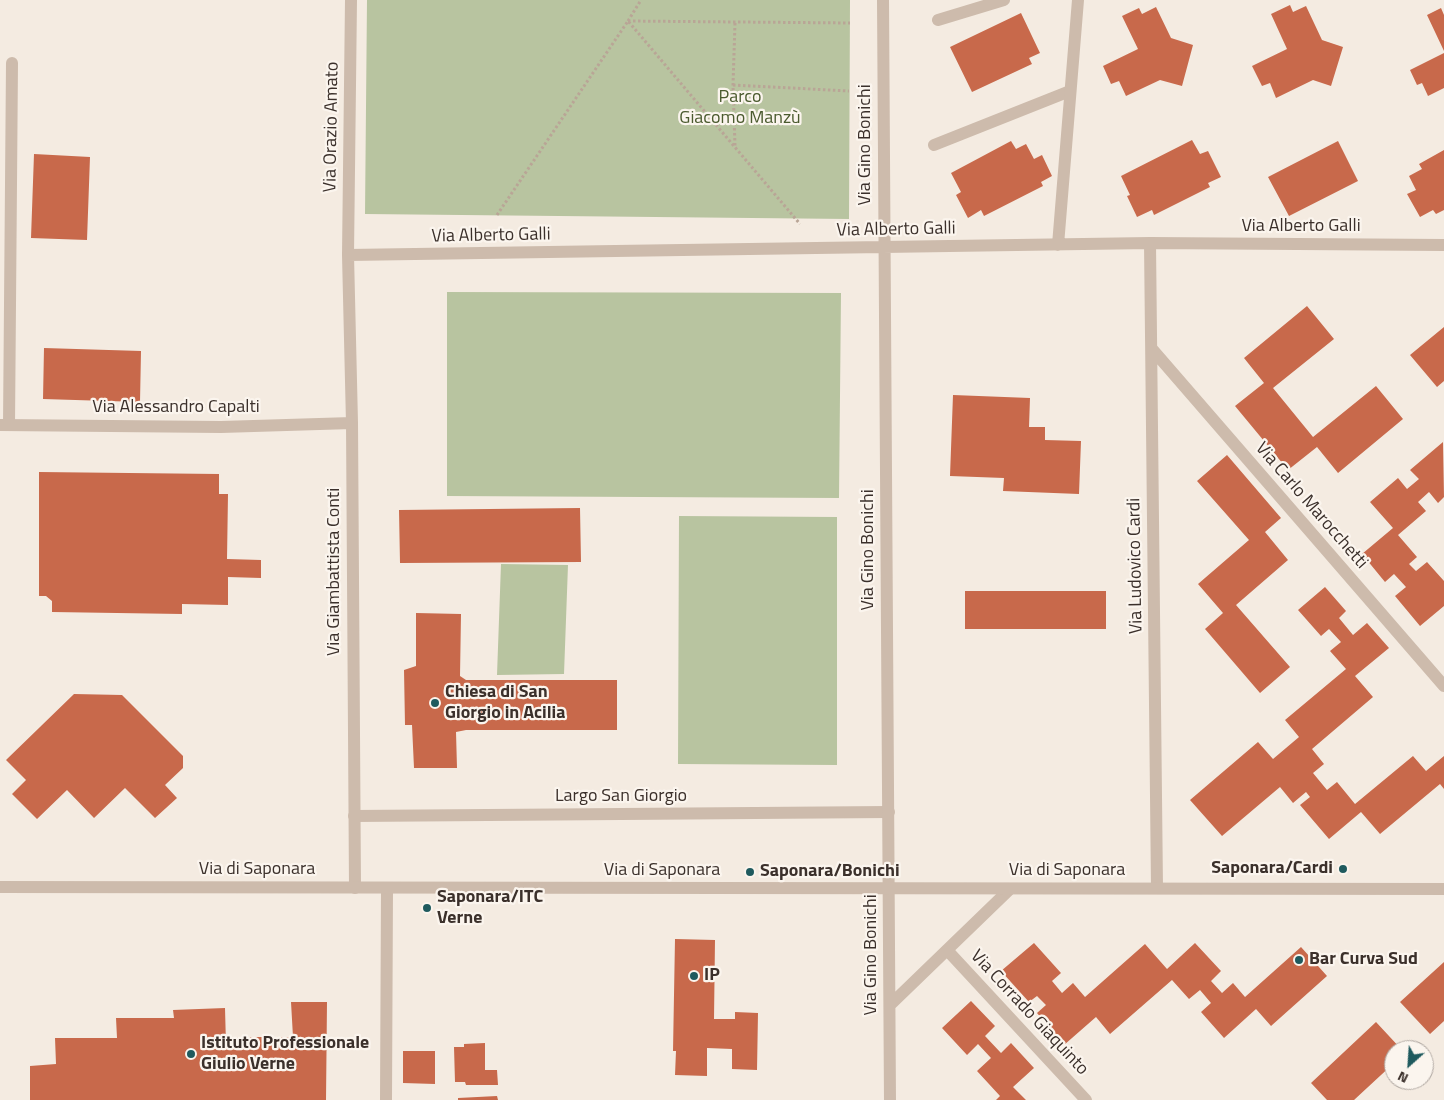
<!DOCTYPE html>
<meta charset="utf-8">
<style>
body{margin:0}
#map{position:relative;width:1444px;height:1100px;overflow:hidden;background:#f4ebe1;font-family:"Titillium Web",sans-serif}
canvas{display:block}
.north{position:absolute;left:1384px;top:1040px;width:50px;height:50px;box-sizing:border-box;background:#fbf5ee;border:1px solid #aea6a0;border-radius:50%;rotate:206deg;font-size:14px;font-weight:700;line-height:20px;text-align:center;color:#3b302b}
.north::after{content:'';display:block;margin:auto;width:18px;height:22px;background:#1f5a5e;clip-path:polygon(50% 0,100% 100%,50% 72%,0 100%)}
</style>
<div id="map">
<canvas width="1444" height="1100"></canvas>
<div class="north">N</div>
</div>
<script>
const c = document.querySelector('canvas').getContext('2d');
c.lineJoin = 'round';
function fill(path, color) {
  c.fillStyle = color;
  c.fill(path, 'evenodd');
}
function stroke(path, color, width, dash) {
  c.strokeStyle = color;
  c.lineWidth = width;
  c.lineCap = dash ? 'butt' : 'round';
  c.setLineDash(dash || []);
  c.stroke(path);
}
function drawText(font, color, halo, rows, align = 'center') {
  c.font = font + ' "Titillium Web",sans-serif';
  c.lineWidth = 4.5;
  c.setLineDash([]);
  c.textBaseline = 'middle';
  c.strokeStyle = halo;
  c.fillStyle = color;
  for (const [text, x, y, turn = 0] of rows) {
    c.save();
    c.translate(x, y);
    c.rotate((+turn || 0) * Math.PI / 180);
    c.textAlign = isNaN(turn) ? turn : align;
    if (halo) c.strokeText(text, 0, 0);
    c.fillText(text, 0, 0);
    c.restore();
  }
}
const green = new Path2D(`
 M367,0h483l-1,219 -484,-5z
 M447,292l394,1 -2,205 -392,-2z
 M679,516l158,1v248l-159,-1z
 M501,564l67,1 -4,109 -67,1z`);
const building = new Path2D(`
 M1290,5l3,7 13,-6 16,34 21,7 -12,39 -18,-6 -37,18 -6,-15 -8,3 -10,-20 35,-17 -16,-35z
 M1156,7l15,31 22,7 -11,41 -22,-6 -34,16 -7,-15 -8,3 -8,-18 35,-17 -16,-33 17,-8 3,6z
 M1441,8l3,7v36l-17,-36z
 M1021,13l19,40 -11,5 3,6 -60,28 -22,-45z
 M1444,53v35l-16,8 -6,-13 -5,2 -7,-15z
 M1192,140l8,14 8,-3 13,26 -13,6 2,4 -56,28 -2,-5 -15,7 -10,-21 3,-1 -9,-19z
 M1011,141l5,8 10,-5 8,15 8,-4 10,21 -11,6 2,4 -59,30 -3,-6 -13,8 -12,-23 5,-3 -10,-19z
 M1338,141l20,40 -69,35 -21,-39z
 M1444,150v60l-8,4 -3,-4 -13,7 -13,-23 9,-4 -7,-14 13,-7 -3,-5z
 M34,154l56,3 -3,83 -56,-2z
 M1307,306l27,33 -61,49 40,49 63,-51 27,33 -65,54 -21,-26 -29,23 -53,-64 29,-23 -20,-25z
 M1444,327v54l-7,6 -27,-32z
 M44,348l97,3 -1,51 -97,-3z
 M953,395l77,3 -1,29h16v13l36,1 -2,53 -76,-3 1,-13 -54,-2z
 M1443,442l1,55 -6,6 -9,-11 -11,10 8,9 -28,24 19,22 -8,7 7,7 11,-9 17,19v25l-24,20 -25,-30 11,-9 -12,-13 -9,8 -23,-28 31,-26 -23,-26 28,-24 9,11 12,-10 -9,-9z
 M1227,455l54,63 -16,14 23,28 -52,45 54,62 -30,26 -55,-64 18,-16 -25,-29 51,-44 -52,-59z
 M39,472l180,2v20h9l-1,65 34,1v18l-33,-1v28l-46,-1v10l-130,-2v-11l-6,-5h-7z
 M580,508l1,54 -181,1 -1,-53z
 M1325,587l21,24 -7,7 14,17 14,-12 22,25 -34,28 18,21 -61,52 12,15 -11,9 14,17 10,-8 18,22 58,-48 13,15 18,-15v33l-4,-5 -60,50 -19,-22 -32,27 -29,-34 10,-8 -4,-5 -13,11 -13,-16 -58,49 -32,-36 68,-58 15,17 26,-22 -14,-17 61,-51 -16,-18 11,-9 -12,-13 -8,7 -23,-26z
 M965,591h141v38h-141z
 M416,613l45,1 -1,62 6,4h151v50h-151l-10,2 1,36h-43l-2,-43h-7l-1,-55 12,-4z
 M74,694l48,1 61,61v12l-18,17 12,13 -22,20 -30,-30 -31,30 -27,-28 -30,29 -25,-25 14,-14 -20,-20z
 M675,939l40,1 -1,79h21v-7l23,1 -1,57 -25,-1v-20l-25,-1v28l-32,-1 1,-24h-3z
 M1034,943l27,30 -9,8 10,12 11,-10 12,14 60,-53 22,25 28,-26 26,28 -10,10 11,12 11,-10 12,14 56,-50 26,29 -56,50 -15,-17 -32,29 -23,-26 10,-9 -11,-13 -11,9 -17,-19 -62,54 -14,-17 -32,28 -27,-32 9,-8 -9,-9 -8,6 -28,-31z
 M1444,962v59l-14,13 -30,-32z
 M971,1001l24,25 -10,10 16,17 10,-10 23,25 -21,19 13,13h-30l4,-4 -23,-25 14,-13 -13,-14 -11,11 -25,-27z
 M291,1002h36l-1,98h-296v-34l26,-2 -1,-26h62l-1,-20h58l-1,-8 52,-2 1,37h7v-8h60z
 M1376,1022l26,28h-8v13l-40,37h-27l-16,-17z
 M485,1043v27h12l1,15h-32l-1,-3h-10l-1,-35h10v-3z
 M403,1051h32v33l-32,-1z
 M497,1096l1,4h-40v-2z`);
const path = new Path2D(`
 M628,21l222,2
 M628,21l13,-21
 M735,23l-2,62 2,61
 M733,85l116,6
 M497,215l131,-194 172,203`);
const service = new Path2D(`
 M938,20l66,-20
 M934,145l136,-54
 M354,816l535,-4
 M386,1100l1,-211`);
const minor = new Path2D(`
 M351,0l-3,255 4,168 3,465
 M883,0l7,1100
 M1150,243l7,645
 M1058,245l20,-245
 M348,255l802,-12 294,2
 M1152,349l292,337
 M0,425l221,2 131,-4
 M9,425l3,-362
 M947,950l139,150
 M890,1005l120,-116`);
const tertiary = new Path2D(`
 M0,887l1444,2`);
const markers = [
 [435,703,5,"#1f5a5e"],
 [1343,869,5,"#1f5a5e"],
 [750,872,5,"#1f5a5e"],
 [427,908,5,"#1f5a5e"],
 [1299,960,5,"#1f5a5e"],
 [694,976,5,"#1f5a5e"],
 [191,1054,5,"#1f5a5e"]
];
const parkNames = [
 ["Parco",740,98],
 ["Giacomo Manzù",740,119]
];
const streetNames = [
 ["Via Orazio Amato",332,127,-89],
 ["Via Gino Bonichi",866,145,-90],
 ["Via Alberto Galli",1301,227],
 ["Via Alberto Galli",896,230,-1],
 ["Via Alberto Galli",491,236,-1],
 ["Via Alessandro Capalti",176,408],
 ["Via Carlo Marocchetti",1311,506,49],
 ["Via Gino Bonichi",869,550,-90],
 ["Via Ludovico Cardi",1136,566,-91],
 ["Via Giambattista Conti",335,572,-90],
 ["Largo San Giorgio",621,797],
 ["Via di Saponara",257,870],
 ["Via di Saponara",662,871],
 ["Via di Saponara",1067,871],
 ["Via Gino Bonichi",872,955,-90],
 ["Via Corrado Giaquinto",1029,1013,47]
];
const poiNames = [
 ["Chiesa di San",445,693],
 ["Giorgio in Acilia",445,714],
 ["Saponara/Cardi",1333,869,"right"],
 ["Saponara/Bonichi",760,872],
 ["Saponara/ITC",437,898],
 ["Verne",437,919],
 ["Bar Curva Sud",1309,960],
 ["IP",704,976],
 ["Istituto Professionale",201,1044],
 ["Giulio Verne",201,1065]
];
fill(green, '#b8c4a0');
fill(building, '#c8694b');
stroke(path, '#b9a596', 3, [2.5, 2.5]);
stroke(service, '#cdbbac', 12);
stroke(minor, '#cdbbac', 12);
stroke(tertiary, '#cdbbac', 12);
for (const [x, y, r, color] of markers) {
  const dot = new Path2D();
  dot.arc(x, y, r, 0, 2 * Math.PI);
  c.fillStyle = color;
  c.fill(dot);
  stroke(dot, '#fbf5ee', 2);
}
drawText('18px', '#4a5a2e', '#fbf5ee', parkNames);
drawText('18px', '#3b302b', '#fbf5ee', streetNames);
drawText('bold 18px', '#3b302b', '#fbf5ee', poiNames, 'left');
</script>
